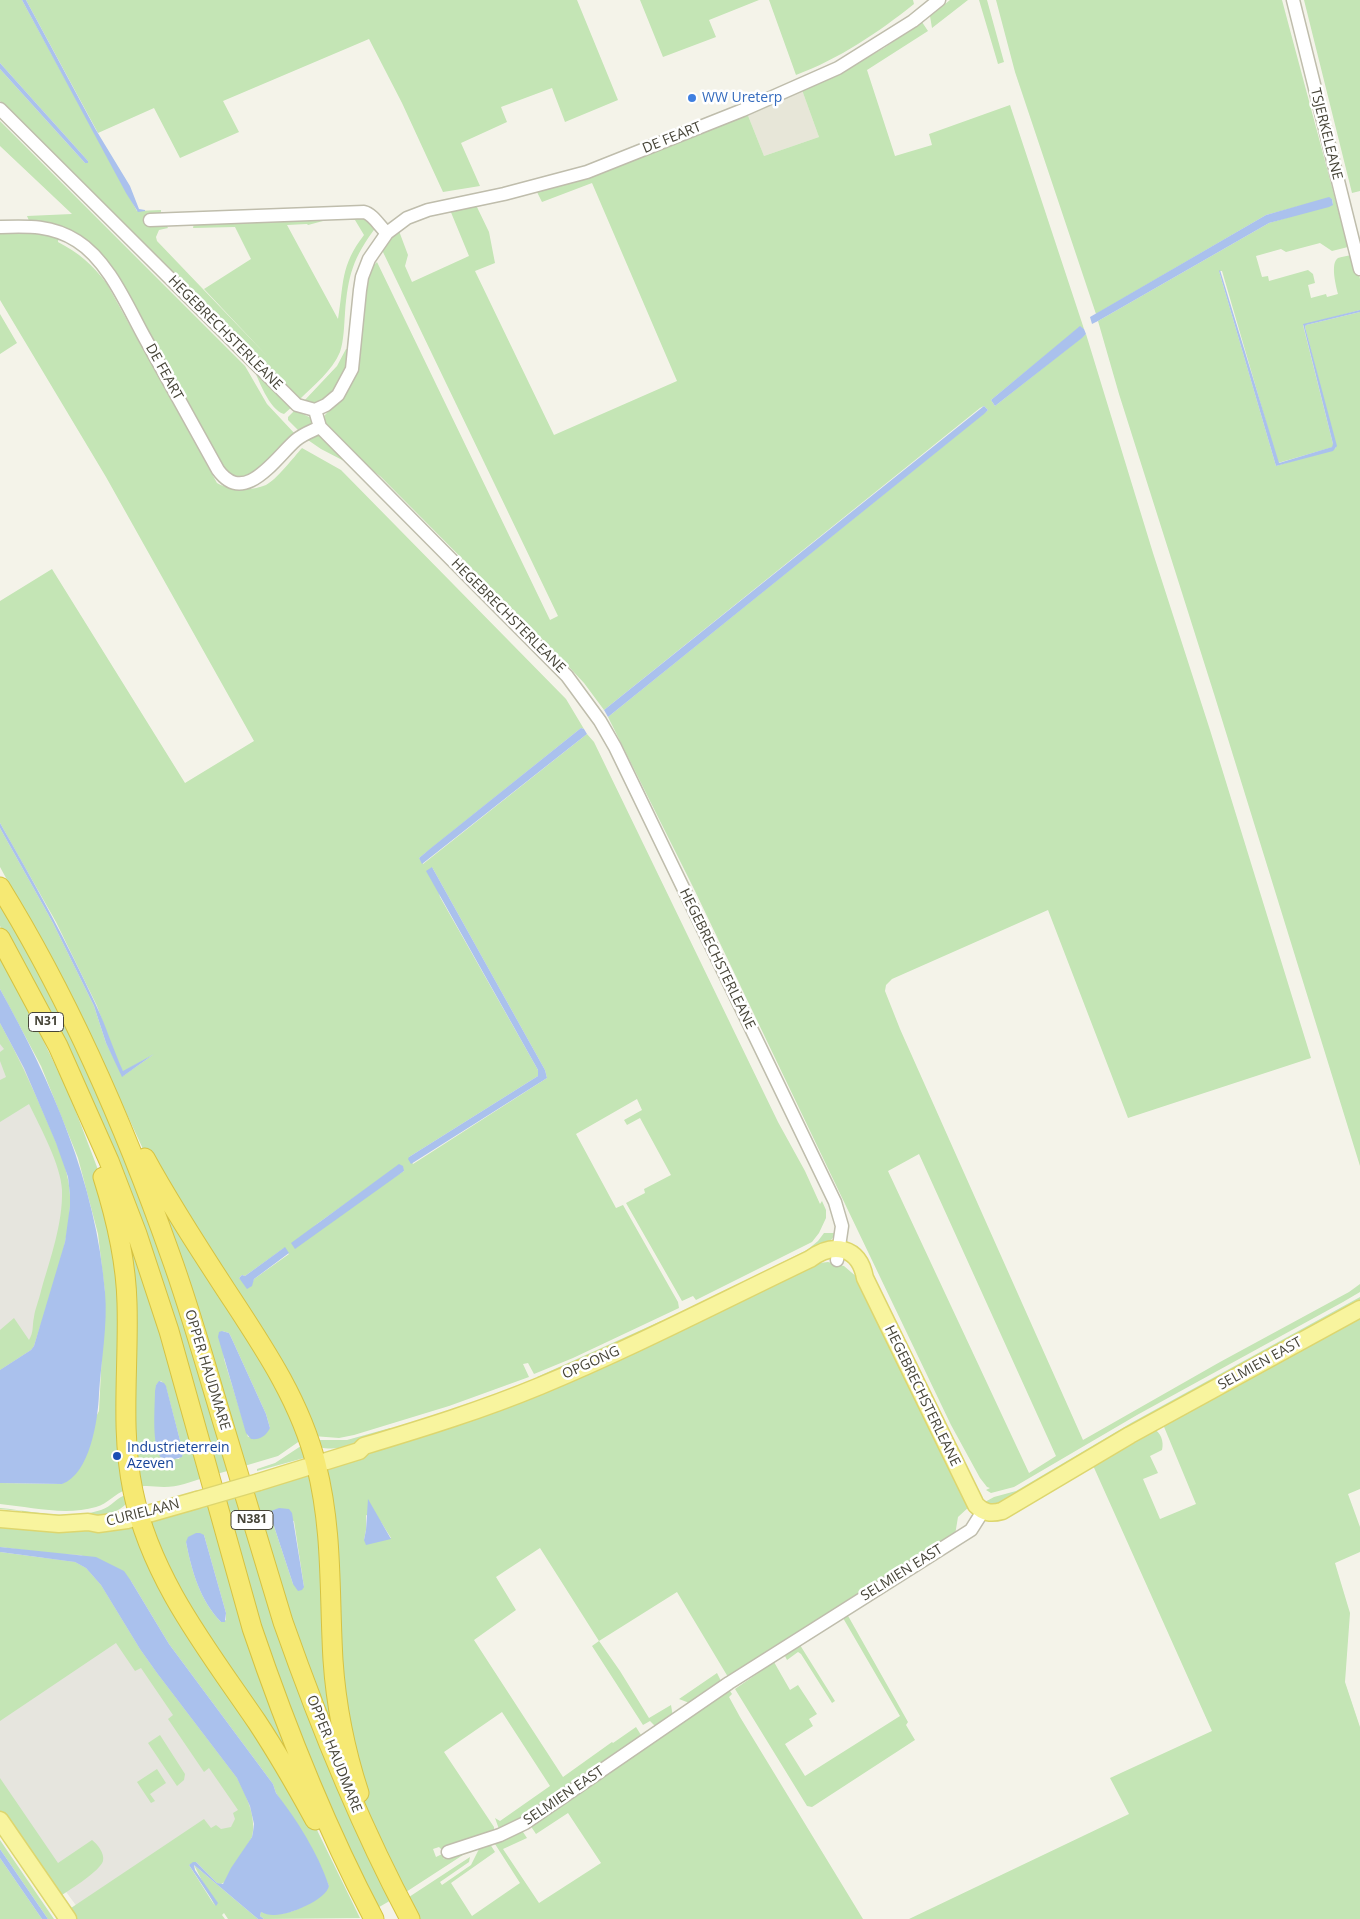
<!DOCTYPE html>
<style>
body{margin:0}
canvas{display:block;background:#f4f3e9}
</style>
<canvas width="1360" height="1919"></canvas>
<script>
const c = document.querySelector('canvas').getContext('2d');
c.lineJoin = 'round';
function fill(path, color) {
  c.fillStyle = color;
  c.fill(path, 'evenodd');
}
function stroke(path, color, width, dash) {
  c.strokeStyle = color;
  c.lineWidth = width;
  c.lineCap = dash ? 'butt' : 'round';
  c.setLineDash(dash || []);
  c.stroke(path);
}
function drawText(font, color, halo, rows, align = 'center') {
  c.font = font + ' "Open Sans",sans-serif';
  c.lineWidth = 5;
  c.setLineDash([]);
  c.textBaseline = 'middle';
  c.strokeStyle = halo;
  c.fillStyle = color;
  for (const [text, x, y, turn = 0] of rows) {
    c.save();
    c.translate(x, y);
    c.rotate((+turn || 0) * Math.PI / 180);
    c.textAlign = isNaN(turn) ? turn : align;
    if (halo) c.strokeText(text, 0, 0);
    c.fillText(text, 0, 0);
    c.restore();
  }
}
const residential = new Path2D(`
 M802,90l17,47 -55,19 -17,-43z`);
const industrial = new Path2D(`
 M0,1013l66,135 -2,201 -64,41z
 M75,1537l186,274 -175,108 -86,-117v-214z`);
const green = new Path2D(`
 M0,0h22l115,211 24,-1v6l7,12 -9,2 -3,7 1,4 112,117 -65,-69 47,-30 -16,-32 -42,1 1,-5 128,-5 1,3 -15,4 -1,-1 -20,1 51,94c6,-35 2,-53 26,-84l-9,-15h-28v-3l36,-1 13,11c-23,31 -28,48 -31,86 -1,13 -1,27 -5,39 -8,19 -26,33 -40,47l-35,-31 -265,-267v-32l85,94 3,-2 -88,-98z
 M26,0h551l41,100 -53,22 -13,-34 -51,19 6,15 -46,21 19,43 -37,6 -41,-89 -33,-64 -146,62 16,31 -59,26 -26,-50 -56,25z
 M640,0h119l-50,20 7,17 -53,20z
 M769,0h144l1,4c-35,28 -75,55 -118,71z
 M950,0h18l-36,28 -2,-12z
 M979,0h8l17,62 -6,2z
 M996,0h286l66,247 -16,4 -12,-8 -34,9 -5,-3 -25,7 6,21 6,-1 1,5 39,-11 5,4 2,9 -7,2 3,13 15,-4 1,3 11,-3c-2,-8 -8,-31 0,-36 3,-1 9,-2 13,-3l4,3 5,21v31l-57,15 30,119v3l-55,16 -56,-192h-3l57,195 60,-18 -31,-121 1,-2 54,-13v854l-145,-469 -96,-303 -21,-73 171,-98 64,-19 -1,-5 -3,-1 -63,17 -170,99 -81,-242z
 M1304,0h56v191l-8,2z
 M922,22l6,9 -61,39 28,86 37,-11 -3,-11 81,-29 74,224 -4,-2 -89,73 4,6 91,-72 67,219 57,177 101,328 -183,60 -80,-208 -156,69 -6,6 -1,6 15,38 183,411 137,-78 129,-70 11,-8v8l-17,10 -206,113 -123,72 -23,6 -5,-3 4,-2 -3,-1 -7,-9 -29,-53 -257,-536 -86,-172 380,-307 -4,-4 -4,2 -376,302 -20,-27 -30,-32 -173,-174 -25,-20 -30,-33 -3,-6 2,-3 17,-19 23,-111 6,-17 6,-6 173,358 8,-4 -176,-366 9,-13 8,-6 9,24 -3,11 7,16 57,-26 -19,-46 26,-5 13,27 6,31 -20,8 79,164 123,-54 -85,-198 -50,19 -5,-10 35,-11 175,-68 17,43 55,-19 -17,-47 54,-26 28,-16zM919,1154l137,302 -27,17 -141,-302z
 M0,121l245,245 22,38 29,31 -50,45 -19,-5 -123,-213 -74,-39 -3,-7 45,-2 -72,-68z
 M0,230l59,5 -1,7c21,11 35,23 49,42l110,199c13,8 35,8 49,2 10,-5 28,-28 36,-37l39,22 225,229 18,30 -3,-1 -162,130 4,6 164,-130 7,8 184,380 27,49 15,33 2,-3 4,9v8l-7,15 -7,9 -116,58 -3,-4 -11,5 -56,-98 19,-10 -1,-4 27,-14 -31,-57 -13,7 -3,-5 18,-10 -5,-11 -61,35 40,74 7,-3 55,97 1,6 -106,50 -39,16 -6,-11 -5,1 6,13 -80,29 -95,29 -15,3 -26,-2 -170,-287 -63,-136 -80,-146v-39l53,95 41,83 12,37 17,33 31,-22 -31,18 -10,-22 -16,-44 -41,-84 -56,-99v-222l52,-32 133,214 69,-42 -148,-264 -106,-177zM432,867l113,203 2,8 -134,86 -4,-7 129,-81v-6l-98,-173zM404,1171l-11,7 -79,48 76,-54zM284,1248l5,6 -35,25 -3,6 -8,-3 -4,-4 3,-3 3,1z
 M0,314l17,29 -17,11z
 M346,349h3l-3,22 -11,17 -12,12 -7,3 -13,-1 34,-36z
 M252,365l41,41 -9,8c-15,-4 -26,-36 -32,-49z
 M295,410l16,8 1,7 -13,6 -11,-11v-3z
 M320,434l26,28 -25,-13 -16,-11z
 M0,898l73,134 62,141 96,297 -18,5 -39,-144 -158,-378 -16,-27z
 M0,956l21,38 49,102 27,71 19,65 10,258c-11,3 -18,14 -30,17 -31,9 -65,0 -96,-3v-21l62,1 37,-73 6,-118 -7,-59 -20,-76 -37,-92 -41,-77z
 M0,1023c17,31 32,63 46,96 12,28 26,56 24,87 -2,44 -23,98 -36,140l-3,4 -31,20v-40l14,-12 15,22c5,-8 3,-14 5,-23 1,-8 5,-17 7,-26 9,-32 22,-67 21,-101 -1,-25 -22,-63 -33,-86l-29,18v-42l6,-3 -6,-16v-9l4,-3 -4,-5z
 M105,1165l30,78 68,235c-12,4 -25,9 -39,9 -10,0 -16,-2 -27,0l-8,-112zM161,1381l5,6 17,65 -4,7h-17l-7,-25 1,-49z
 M146,1167l119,187 39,84 -26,18 -37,11zM222,1331l7,2 2,4 35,77 4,14 -22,9 -24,-78z
 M824,1233h12l-7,10 -131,62 109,-55 11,-9z
 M828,1262l16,4 14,12 112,228 -12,11 -3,18 -227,142 -51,-85 -78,49 21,30 29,47 22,-13 2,12 -15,10 -3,-1 -5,-5 -7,4 -51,-79 7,-5 -59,-93 -44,29 20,33 -42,30 89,137 49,-35 1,1 23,-16 5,8v4l-106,73 -36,17 -4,-11 5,3 50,-35 -48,-74 -58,40 50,75v6l-53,16 -2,-2 -6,2 3,8 6,-3 2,5 22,-6 -60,39 -31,-65 -12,-29 -13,-47 -26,-269 2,-13 485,-205zM366,1515l15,7 10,16 -27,2 2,-10z
 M1360,1297v8l-361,202 -16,-4 11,-6 22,-6 115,-68z
 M1360,1313v176l-12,5 12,33v25l-25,11 15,50 -5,69 15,45v192h-451l220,-105 -19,-36 102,-47 -121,-270 62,-33c8,5 11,13 9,22l-12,6 8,17 -15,6 17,40 36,-15 -34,-82z
 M661,1321l-1,5 -121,54 -2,-3z
 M390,1428l1,3c-20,9 -50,22 -72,16l-5,-7h33z
 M304,1444l3,11 -3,3 -47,13v-2l18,-6z
 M311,1471l41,311 -60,-161 -7,-26 -36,-104zM271,1517l23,4 10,66 -11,-3z
 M128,1494l2,5c-18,28 -79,19 -108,14v-2l-22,-2v-1c33,3 69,13 101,2 10,-3 16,-13 27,-16z
 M239,1494l154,405 -19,11 -100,-234 -54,-177z
 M210,1502l116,328 -143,-223 -34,-90zM204,1535l22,78v7l-5,2c-21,-22 -29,-50 -35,-80z
 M0,1523l133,1 183,304 44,90 -96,1 -4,-3 1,-4c31,7 46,-7 68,-26l-20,-42 -33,-51 -3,-9 -104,-140 -38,-63 -50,-26 -25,-1 -56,-7z
 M0,1552l75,10 11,6 15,17 39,64 17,24 80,105c9,17 20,40 15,59l-27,45 -4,2 -4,-1 -21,-21 -7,3 26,41 -21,-41 64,54h-30l-4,-6 -2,2 3,4h-151l-4,-5 1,-6 133,-89 7,9 5,-3 5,4 10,-2 4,-8 -2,-6 5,-3 -29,-42 -5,4 -36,-53 5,-4 -32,-47 -6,3 -19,-28 -116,78z
 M847,1614l61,108 -2,3 9,15 -103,67 -5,-1 -72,-117 39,-27 16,28 8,-5 19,29 -8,5 4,7 -28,18 20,32 95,-60 -57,-98z
 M800,1645l35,56 -3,2 -31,-49 -3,-2 -11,8 -2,-4z
 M717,1673l4,8 -29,23 -13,-5z
 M728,1688l4,6 -3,3 11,20 123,202h-443l-11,-22 61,-40 -1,5 -29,20 2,3 29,-20 9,-18 10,-3 5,8 -44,31 21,33 48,-33 -25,-39 2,-4 22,-9 4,1 4,6 -24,11 36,54 62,-40 -33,-50 -32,21 -4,-6v-5z
 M160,1735l25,39 -1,6 -7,6 -29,-43z
 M157,1769l9,14 -16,11 5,7 -4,2 -14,-21z
 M0,1778l58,85 34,-23c5,4 13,13 11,21 -3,10 -32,28 -41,34l-5,-1 -57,-83z
 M0,1840l54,79h-6l-48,-70z
 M0,1858l42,61h-42z`);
const water = new Path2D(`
 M22,0h4l70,130 34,56 9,23 6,1v1l-7,1 -12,-19z
 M0,63l88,98v2h-3l-85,-94z
 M1329,197l3,2 1,6 -4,2 -60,16 -171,98 -6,3 -2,-7 176,-102z
 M1220,270l59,193 53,-16 1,-3 -30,-120 57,-14v2l-54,13 -1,2 32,119 -4,5 -57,15 -57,-195z
 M1080,326l4,3 2,5 -4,4 -87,68 -4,-6z
 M984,406l4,4 -4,4 -376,303 -4,-7z
 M581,728l3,1 3,5 -165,130 -3,-6 12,-10z
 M0,823c34,59 67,119 96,182 10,21 17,44 27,66l31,-17 -32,23 -16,-34 -12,-37 -41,-83 -53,-95z
 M432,867l113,203 2,8 -136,86 -3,-5 1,-2 129,-81v-6l-112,-199z
 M0,989c52,94 96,194 105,303 3,32 -4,69 -6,102 -1,26 -9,80 -37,90l-62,-1v-113l31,-20 3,-4 31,-104 5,-36v-11l-2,-18 -12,-34 -32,-75 -24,-45z
 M399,1164l4,2 1,5 -109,78 -4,-6z
 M285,1247l4,6 -35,26 -2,7 -5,3 -8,-11 3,-3 3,1z
 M222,1331l7,2 2,4 35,77 4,14c-4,8 -10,12 -19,11l-5,-6 -28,-96 1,-5z
 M159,1381l5,2 2,3 17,66 -1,5 -7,2h-13c-11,-11 -7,-52 -7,-68l1,-6z
 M368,1499l23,40 -25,6 -2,-5 2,-10z
 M279,1508l10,1 3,4 12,74 -2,3 -4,1 -5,-7 -22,-67v-6z
 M196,1533h4l4,2 22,78 -1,9h-4c-21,-22 -29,-50 -35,-80l2,-5z
 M0,1547l96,10 28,14 7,10 38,63 104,140 3,9c21,27 42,60 53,93 -3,14 -41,30 -56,29 -4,0 -8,-1 -12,-3l-1,4 4,3h-6l-64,-54 1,5 23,33 -2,3 -27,-41 4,-3h3l21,21 6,1 8,-16 21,-31 1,-5 1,-8 -4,-18 -13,-28 -80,-105 -17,-24 -39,-64 -15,-17 -11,-6 -75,-10z
 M0,1849l48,70h-6l-42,-61z`);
const minor = new Path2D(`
 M1293,0l67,269
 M0,109l297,296 18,5 5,17 247,249 33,45 15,26 220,455 7,24 -5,34
 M150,220l214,-8c9,2 16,15 23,21
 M0,227c28,-1 52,-2 77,14 32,20 51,67 69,99 24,43 48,87 72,130 27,37 58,-13 78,-30 7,-6 16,-9 24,-13
 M315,410l11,-5 12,-10 14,-26 8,-79 2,-13 7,-18 18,-26 20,-15 21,-8 76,-16 83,-22 156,-62 95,-42 75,-47 26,-21
 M448,1852l52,-17 25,-12 204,-140 242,-153 12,-19`);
const major = new Path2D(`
 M259,1482l100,-31 5,-5c60,-18 118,-36 176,-60 92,-38 180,-84 270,-127 23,-17 49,-13 55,19l111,227c8,8 15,9 26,6l128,-76 230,-126
 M0,1519l59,5 29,-2 10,2 29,-4 70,-20
 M0,1820l68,99`);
const highway = new Path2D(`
 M0,887c71,115 125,240 170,367 19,52 34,106 50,159 21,70 42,140 63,209 36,102 76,202 127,297
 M0,938l58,108 51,115 28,73 32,97 83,297c34,100 73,198 122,291
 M145,1158c25,46 53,89 81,132 36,55 74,110 90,174 17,67 13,128 17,196 3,45 12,90 26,133
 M103,1177c13,41 23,83 24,126 2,63 -7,126 6,188 18,88 75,159 124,231 21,32 40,65 58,98`);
const majorBridge = new Path2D(`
 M197,1500l62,-18`);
const markers = [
 [692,98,5,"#3f7fe0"],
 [117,1456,5,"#1a4fb4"]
];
const shields = [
 [46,1022,35],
 [252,1520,42]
];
const shieldNames = [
 ["N31",46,1022],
 ["N381",252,1520]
];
const shopNames = [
 ["WW Ureterp",702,98]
];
const streetNames = [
 ["TSJERKELEANE",1326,134,76],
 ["DE FEART",672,138,-22],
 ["HEGEBRECHSTERLEANE",225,333,45],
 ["DE FEART",164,372,61],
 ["HEGEBRECHSTERLEANE",508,616,45],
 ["HEGEBRECHSTERLEANE",717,959,64],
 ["OPGONG",591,1363,-24],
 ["SELMIEN EAST",1260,1364,-29],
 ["OPPER HAUDMARE",207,1370,73],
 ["HEGEBRECHSTERLEANE",922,1396,64],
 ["CURIELAAN",143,1513,-14],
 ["SELMIEN EAST",902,1573,-32],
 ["OPPER HAUDMARE",334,1754,68],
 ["SELMIEN EAST",564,1796,-34]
];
const transitNames = [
 ["Industrieterrein",127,1448],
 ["Azeven",127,1464]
];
fill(residential, '#e7e6d8');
fill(industrial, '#e6e5de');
fill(green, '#c4e5b5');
fill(water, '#aac1ed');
stroke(minor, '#bfbdac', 15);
stroke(major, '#ddd66e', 19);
stroke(highway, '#d5c242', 21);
stroke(minor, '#fff', 12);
stroke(major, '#f8f49e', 16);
stroke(highway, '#f6e973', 19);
stroke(majorBridge, '#ddd66e', 19, []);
stroke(majorBridge, '#f8f49e', 16);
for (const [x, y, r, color] of markers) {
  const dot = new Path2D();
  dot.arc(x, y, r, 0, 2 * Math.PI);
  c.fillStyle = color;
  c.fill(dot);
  stroke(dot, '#fff', 2);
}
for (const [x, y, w] of shields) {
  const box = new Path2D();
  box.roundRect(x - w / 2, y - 9.5, w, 19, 4);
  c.fillStyle = '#fff';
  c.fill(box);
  stroke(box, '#474538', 1);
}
drawText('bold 12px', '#474538', null, shieldNames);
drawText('14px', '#366cbe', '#fff', shopNames, 'left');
drawText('14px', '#474538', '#fff', streetNames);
drawText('14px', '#164399', '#fff', transitNames, 'left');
</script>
